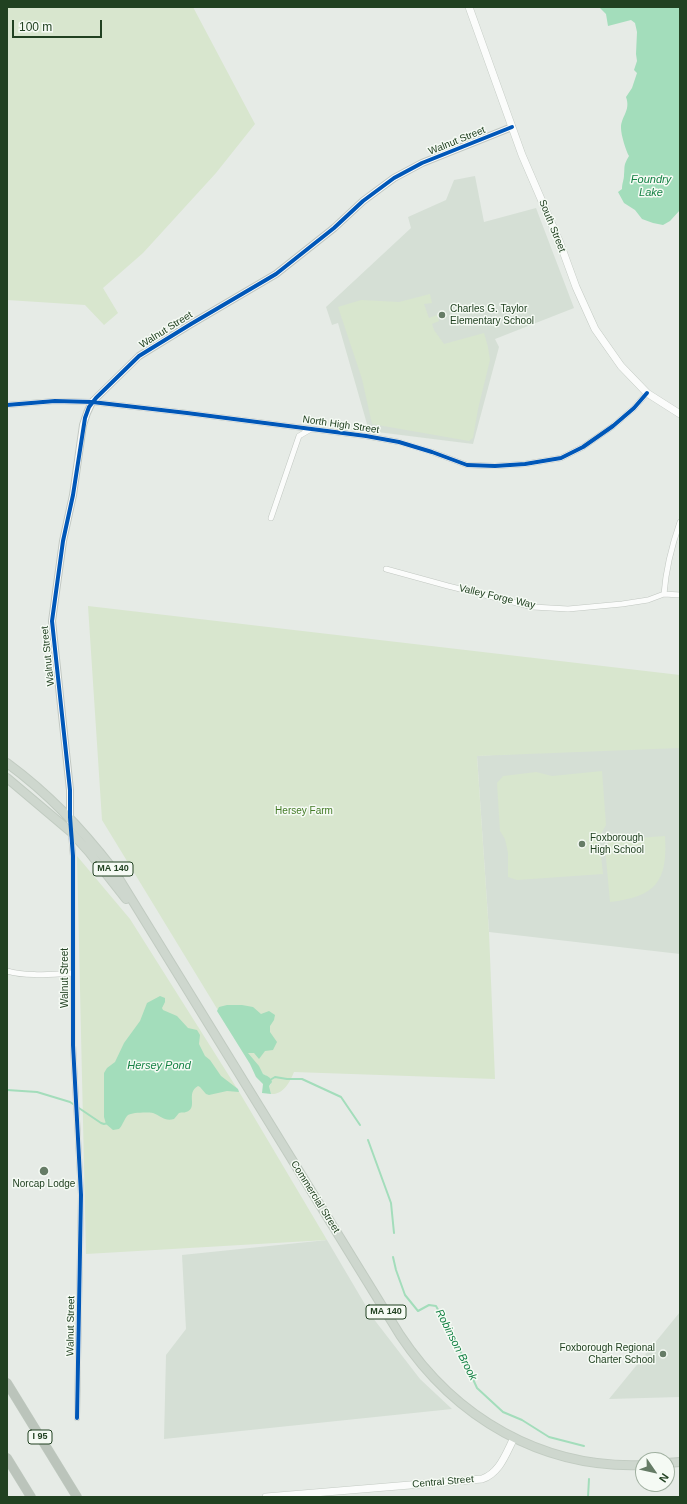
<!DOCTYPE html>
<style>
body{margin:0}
#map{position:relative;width:687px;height:1504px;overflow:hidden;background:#e6ebe6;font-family:Arial,sans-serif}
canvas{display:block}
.frame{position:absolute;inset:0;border:8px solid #214121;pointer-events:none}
.north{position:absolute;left:635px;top:1452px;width:40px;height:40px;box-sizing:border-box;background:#f5faf4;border:1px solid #a0b0a0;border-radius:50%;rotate:124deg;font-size:11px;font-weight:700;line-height:16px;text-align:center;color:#214121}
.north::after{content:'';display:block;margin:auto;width:14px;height:18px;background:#667c66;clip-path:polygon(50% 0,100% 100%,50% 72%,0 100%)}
.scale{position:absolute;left:12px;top:20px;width:90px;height:18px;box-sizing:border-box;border:2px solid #214121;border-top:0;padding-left:5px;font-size:12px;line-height:14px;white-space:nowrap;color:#214121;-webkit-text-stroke:3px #f5faf4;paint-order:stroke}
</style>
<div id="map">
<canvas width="687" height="1504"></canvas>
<div class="frame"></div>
<div class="north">N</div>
<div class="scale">100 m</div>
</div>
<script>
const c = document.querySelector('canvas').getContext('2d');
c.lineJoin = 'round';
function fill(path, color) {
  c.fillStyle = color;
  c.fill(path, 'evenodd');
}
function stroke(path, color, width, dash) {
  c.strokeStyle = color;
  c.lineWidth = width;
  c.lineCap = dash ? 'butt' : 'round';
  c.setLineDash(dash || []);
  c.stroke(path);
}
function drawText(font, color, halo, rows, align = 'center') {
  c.font = font + ' Arial,sans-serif';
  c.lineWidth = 3;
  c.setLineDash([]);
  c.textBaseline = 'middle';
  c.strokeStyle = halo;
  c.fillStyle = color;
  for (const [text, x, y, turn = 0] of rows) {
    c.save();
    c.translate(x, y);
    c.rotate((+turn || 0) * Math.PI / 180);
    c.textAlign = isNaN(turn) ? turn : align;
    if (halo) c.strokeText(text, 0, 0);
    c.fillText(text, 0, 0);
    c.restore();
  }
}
const built = new Path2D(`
 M475,176l9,46 52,-14 38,100 -79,31 4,8 -26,97 -104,-13 -31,-108 -6,2 -6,-18 85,-79 -3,-11 38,-17 8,-20z
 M648,746h32v208l-191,-22 -12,-176z
 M327,1240l46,78 47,61 32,30 -288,30 2,-84 20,-26 -4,-74z
 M680,1312v85l-71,2z`);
const green = new Path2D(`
 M7,7h186l62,117 -39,49 -73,80 -40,35 15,25 -14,12 -19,-20 -78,-5z
 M430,294l2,9 -8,1 5,14 8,-3 2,6 -7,3 2,6 10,14 40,-11 4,14 2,13 -12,49 -5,29 -4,3 -97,-17 -10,-45 -24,-72 23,-7 38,2z
 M88,606l592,69v73l-203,8 12,176 6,147 -201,-7c-4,10 -11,23 -23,22l-2,-8 2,-2v-5l-8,-5 -2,-3h-6l-153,-251z
 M602,771l4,54 -7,13 4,36 -86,6 -9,-3v-24l-3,-14 -5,-8 -3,-48 6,-7 33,-4 16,4z
 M665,836c3,46 -10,61 -55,66l-5,-55 6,-7z
 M77,856l53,63 108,171 89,150 -241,14z`);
const water = new Path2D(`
 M599,7h81v203l-10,11 -7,4 -10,-2 -11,-4 -7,-9 -11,-7 -6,-11 4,-3c0,-6 2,-9 2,-14 1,-9 -1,-9 5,-19 -3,-5 -8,-21 -8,-28 0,-12 10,-17 5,-31l6,-9 5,-15 -3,-3 3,-9 -1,-7 1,-22 -2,-9 -4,-3 -23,6 -2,-12z
 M160,996l5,2v4l-3,6 1,2 14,6 11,12 9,2 3,5 -1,9 6,12 5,4 11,16 17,13 1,3 -12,-1 -18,4 -3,-1 -6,-7 -2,-1c-13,7 1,22 -12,26 -2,1 -4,0 -7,1l-5,6c-9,3 -13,-3 -21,-6 -3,-1 -21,-1 -25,2 -4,4 -5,10 -9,14l-6,1 -7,-6 -2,-7v-44l3,-5 8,-6 9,-19 16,-22 7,-18z
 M227,1005h15l11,2 8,7 8,-3 6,4 -1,5 -4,6v6l7,10 -4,8 -8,1 -6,8 -5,-6h-6l11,13 4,8c4,2 8,3 9,8l-3,4 2,8 -9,-1 1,-9 -7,-7 -6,-13 -33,-53 2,-4z`);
const stream = new Path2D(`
 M270,1080l5,-3 12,2h15l39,18 19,28
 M7,1090l30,2 33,10 31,21 3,1 4,-1
 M368,1140l23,63 3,30
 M393,1257l3,13 9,25 13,16 11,-6 7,1 22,40 19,42 26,24 19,8 27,17 35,9
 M588,1497l1,-18`);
const minor = new Path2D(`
 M7,405l48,-4 37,1 95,11 179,23 33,6 33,10 35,13 28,1 30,-2 36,-6 22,-11 30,-21 21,-18 13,-15
 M271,518l28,-82 12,-7
 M386,569l62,17 85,21 35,2 54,-5 26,-4 16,-6 16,1
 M664,594c2,-26 8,-49 16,-72
 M71,833l2,23v189l8,150 -4,223
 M7,971c21,6 45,3 66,2`);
const tertiary = new Path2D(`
 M70,821v-31l-18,-169 11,-80 10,-46 10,-70 4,-12 5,-11 47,-46 52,-32 85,-50 58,-46 29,-27 31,-23 28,-15 90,-36`);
const secondary = new Path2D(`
 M469,7l53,148 38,88 16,44 19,42 26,37 26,27 33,21
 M266,1497l216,-18c18,-6 24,-26 32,-41`);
const primary = new Path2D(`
 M7,763c42,31 73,64 106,106l287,466c55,83 142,134 243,130
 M7,778l64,54 18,20 37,47
 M667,1463l13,-1`);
const motorway = new Path2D(`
 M7,1383l70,114
 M7,1458l24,39`);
const cycleway = new Path2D(`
 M7,405l48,-4 37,1 95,11 179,23 33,6 33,10 35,13 28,1 30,-2 36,-6 22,-11 30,-21 21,-18 13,-15
 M77,1418l4,-223 -8,-150v-189l-3,-39v-27l-18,-169 11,-80 10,-46 12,-77 4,-11 7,-9 43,-42 52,-32 85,-50 58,-46 29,-27 31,-23 28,-15 90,-36`);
const markers = [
 [442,315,4,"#667c66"],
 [582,844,4,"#667c66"],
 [44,1171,5,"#667c66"],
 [663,1354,4,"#667c66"]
];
const shields = [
 [113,869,40],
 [386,1312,40],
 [40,1437,24]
];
const shieldNames = [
 ["MA 140",113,869],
 ["MA 140",386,1312],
 ["I 95",40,1437]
];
const streetNames = [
 ["Walnut Street",457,141,-22],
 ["South Street",552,226,68],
 ["Walnut Street",166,330,-32],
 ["North High Street",341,425,8],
 ["Valley Forge Way",497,597,13],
 ["Walnut Street",48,656,-96],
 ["Walnut Street",65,978,-90],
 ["Commercial Street",315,1197,58],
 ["Walnut Street",71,1326,-89],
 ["Central Street",443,1482,-5]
];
const poiNames = [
 ["Charles G. Taylor",450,309],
 ["Elementary School",450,321],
 ["Foxborough",590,838],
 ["High School",590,850],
 ["Norcap Lodge",44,1184,"center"],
 ["Foxborough Regional",655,1348,"right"],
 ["Charter School",655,1360,"right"]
];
const parkNames = [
 ["Hersey Farm",304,811]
];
const waterNames = [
 ["Foundry",651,180],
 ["Lake",651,193],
 ["Hersey Pond",159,1066],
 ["Robinson Brook",456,1345,63]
];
fill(built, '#d5dfd5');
fill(green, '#d8e6ce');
fill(water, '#a3ddbb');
stroke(stream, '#a3ddbb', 2);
stroke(minor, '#c1c7c1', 6);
stroke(tertiary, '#c1c7c1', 8);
stroke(secondary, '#c3cac3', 8);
stroke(primary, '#c1cbc1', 10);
stroke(motorway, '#c1cbc1', 10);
stroke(minor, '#fbfcfb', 5);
stroke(tertiary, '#fbfcfb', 6);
stroke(secondary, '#fbfcfb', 7);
stroke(primary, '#ced7ce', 8);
stroke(motorway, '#bbc4bb', 9);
stroke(cycleway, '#0057b8', 4);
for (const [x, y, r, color] of markers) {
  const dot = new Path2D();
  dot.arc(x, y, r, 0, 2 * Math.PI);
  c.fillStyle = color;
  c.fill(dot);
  stroke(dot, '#f5faf4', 1.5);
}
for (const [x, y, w] of shields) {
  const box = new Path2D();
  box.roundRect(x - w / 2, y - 7, w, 14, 3);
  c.fillStyle = '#f5faf4';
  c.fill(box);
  stroke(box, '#214121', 1);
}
drawText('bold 9px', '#214121', null, shieldNames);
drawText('10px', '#214121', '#f5faf4', streetNames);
drawText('10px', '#214121', '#f5faf4', poiNames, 'left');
drawText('10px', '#447b27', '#f5faf4', parkNames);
drawText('italic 11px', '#158245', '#f5faf4', waterNames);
</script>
